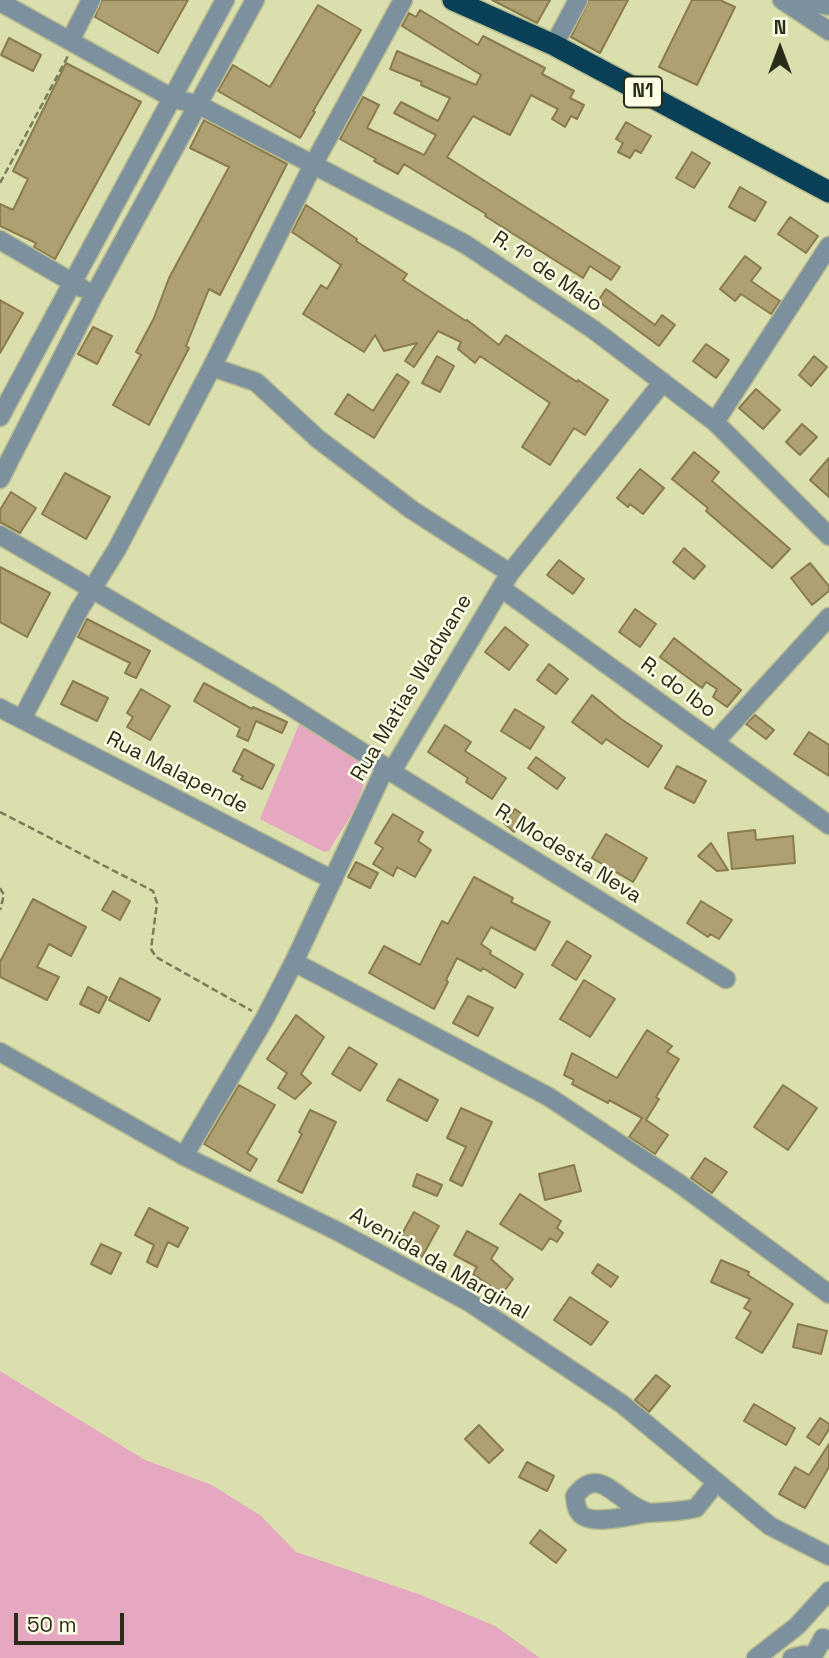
<!DOCTYPE html>
<meta charset="utf-8">
<style>
body{margin:0}
#map{position:relative;width:829px;height:1658px;overflow:hidden;background:#dadfad;font-family:"Space Grotesk",sans-serif}
canvas{display:block}
.north{position:absolute;left:745px;top:14px;width:70px;height:70px;-webkit-text-stroke:5px #fbfee5;paint-order:stroke;rotate:0deg;font-size:19px;font-weight:700;line-height:28px;text-align:center;color:#2a2c19}
.north::after{content:'';display:block;margin:auto;width:24px;height:32px;background:#2a2c19;clip-path:polygon(50% 0,100% 100%,50% 72%,0 100%)}
.scale{position:absolute;left:14px;top:1613px;width:110px;height:32px;box-sizing:border-box;border:4px solid #2a2c19;border-top:0;padding-left:9px;font-size:21px;line-height:24px;white-space:nowrap;color:#2a2c19;-webkit-text-stroke:5px #fbfee5;paint-order:stroke}
</style>
<div id="map">
<canvas width="829" height="1658"></canvas>
<div class="north">N</div>
<div class="scale">50 m</div>
</div>
<script>
const c = document.querySelector('canvas').getContext('2d');
c.lineJoin = 'round';
function fill(path, color) {
  c.fillStyle = color;
  c.fill(path, 'evenodd');
}
function stroke(path, color, width, dash) {
  c.strokeStyle = color;
  c.lineWidth = width;
  c.lineCap = dash ? 'butt' : 'round';
  c.setLineDash(dash || []);
  c.stroke(path);
}
function drawText(font, color, halo, rows, align = 'center') {
  c.font = font + ' "Space Grotesk",sans-serif';
  c.lineWidth = 5;
  c.setLineDash([]);
  c.textBaseline = 'middle';
  c.strokeStyle = halo;
  c.fillStyle = color;
  for (const [text, x, y, turn = 0] of rows) {
    c.save();
    c.translate(x, y);
    c.rotate((+turn || 0) * Math.PI / 180);
    c.textAlign = isNaN(turn) ? turn : align;
    if (halo) c.strokeText(text, 0, 0);
    c.fillText(text, 0, 0);
    c.restore();
  }
}
const green = new Path2D(`
 M300,722l65,36c5,35 -19,64 -36,93l-5,1 -64,-33z
 M0,1371l145,89 67,25 49,31 35,36 125,43 74,31 45,32h-540z`);
const building = new Path2D(`
 M102,0h86l-30,53 -63,-36z
 M492,0h58l-13,23z
 M589,0h39l-28,53 -29,-16z
 M692,0h28l15,7 -38,78 -38,-18z
 M318,5l43,25 -48,81 2,1 -15,26 -82,-47 15,-26 37,22z
 M420,10l58,35 5,-9 62,32 -3,6 32,17 -4,7 14,7 -7,14 -6,-3 -6,11 -13,-8 6,-10 -27,-14 -21,40 -37,-19 -26,41 173,110 -9,13 -21,-14 -7,12 -98,-62 1,-2 -82,-50 -6,10 -24,-13 2,-2 -36,-20 23,-42 16,8 -12,23 57,27 12,-20 -42,-22 7,-11 37,19 12,-23 -29,-13 1,-3 -32,-13 7,-18 79,34 5,-10 -79,-49 7,-13 7,4z
 M9,38l32,17 -8,16 -32,-16z
 M66,63l75,39 -86,157 -21,-12 2,-4 -36,-17v-22l13,6 15,-31 -15,-8z
 M204,120l83,44 -67,131 -11,-6 -23,57 3,2 -40,77 -36,-20 28,-50 -5,-3 18,-34 15,-40 60,-111 -39,-19z
 M626,122l25,14 -10,17 -6,-3 -5,8 -12,-6 5,-9 -7,-4z
 M692,152l18,11 -16,25 -18,-10z
 M740,187l26,15 -11,19 -26,-14z
 M306,205l51,34 -1,2 51,33 -4,6 63,41 1,-1 32,25 7,-10 71,47 1,-2 30,20 -23,35 -11,-7 -24,37 -28,-18 28,-44 -70,-47 -5,7 -17,-14 3,-7 -23,-11 -24,36 -9,-6 12,-18 -33,8 -9,-16 -11,17 -61,-38 18,-29 6,4 14,-24 -49,-33z
 M790,217l28,19 -12,17 -28,-19z
 M745,256l16,12 -10,13 29,20 -9,13 -30,-20 -6,7 -15,-12z
 M606,289l49,36 7,-10 13,10 -16,21 -61,-45z
 M0,300l23,13 -23,40z
 M93,327l19,9 -15,28 -19,-10z
 M706,344l23,16 -13,18 -23,-17z
 M437,356l17,10 -14,26 -18,-9z
 M814,356l13,11 -16,19 -12,-11z
 M397,374l12,8 -35,56 -39,-24 13,-20 25,17z
 M756,389l24,21 -17,19 -24,-21z
 M802,424l15,13 -17,18 -14,-13z
 M694,452l25,20 -7,9 78,68 -18,19 -66,-57 2,-3 -36,-29z
 M829,458v39l-19,-17z
 M640,469l24,19 -21,26 -13,-10 -2,3 -11,-9z
 M65,473l45,24 -24,42 -44,-25z
 M11,492l25,16 -16,25 -20,-11v-12z
 M684,548l21,18 -11,13 -21,-17z
 M559,560l25,19 -11,15 -26,-19z
 M810,563l19,23v5l-17,14 -21,-27z
 M0,567l50,26 -23,44 -27,-15z
 M635,609l21,15 -16,23 -21,-15z
 M87,619l63,32 -14,27 -11,-5 5,-10 -52,-26z
 M505,627l23,18 -19,25 -24,-18z
 M674,638l67,52 -14,17 -14,-10 4,-8 -11,-7 -4,6 -42,-31z
 M549,664l19,15 -12,15 -19,-14z
 M73,681l35,17 -11,23 -36,-17z
 M204,683l48,26 1,-2 34,15 -5,11 -26,-12 -8,20 -11,-5 3,-8 -46,-27z
 M141,689l29,17 -20,34 -23,-13 6,-10 -6,-4z
 M592,695l29,24 41,27 -14,21 -42,-28 -4,5 -30,-22z
 M515,709l29,18 -14,22 -29,-18z
 M755,715l19,15 -8,9 -20,-15z
 M445,725l26,17 -6,9 41,27 -14,21 -26,-17 2,-4 -40,-26z
 M809,732l20,13v31l-35,-22z
 M244,749l30,16 -12,24 -21,-10 2,-3 -10,-5z
 M536,757l29,21 -8,11 -29,-21z
 M677,766l29,15 -12,22 -29,-15z
 M515,809l11,8 -12,15 -10,-9z
 M393,814l30,18 -5,9 13,9 -16,27 -18,-10 -4,9 -20,-12 10,-16 -8,-5z
 M755,830l1,10 37,-4 2,27 -63,6 -4,-36z
 M606,834l41,24 -14,24 -41,-24z
 M711,843l17,27 -11,1 -19,-15z
 M356,862l22,11 -8,15 -22,-11z
 M474,877l39,21 -2,4 39,20 -15,28 -44,-23 -10,17 10,7 -1,3 33,20 -8,14 -32,-20 -2,3 -24,-13 -11,22 2,2 -14,27 -65,-36 15,-27 36,19 22,-44 6,3z
 M113,891l17,10 -10,19 -18,-10z
 M33,899l53,28 -15,29 -22,-12 -12,23 22,10 -12,23 -47,-23v-15z
 M701,901l31,19 -13,19 -9,-5 -2,3 -21,-14z
 M567,941l24,15 -15,24 -24,-15z
 M120,978l40,21 -11,22 -40,-21z
 M584,980l31,19 -25,38 -30,-18z
 M88,987l19,10 -8,16 -19,-9z
 M468,996l25,12 -15,28 -25,-13z
 M296,1015l28,22 -23,37 10,9 -16,16 -17,-11 9,-15 -20,-14z
 M647,1030l25,16 -5,6 12,7 -23,38 3,2 -13,21 22,15 -13,19 -26,-17 13,-19 -33,-18 -1,3 -36,-19 2,-4 -10,-5 8,-22 45,25z
 M349,1047l28,17 -17,27 -28,-17z
 M399,1079l39,21 -11,21 -40,-21z
 M239,1085l36,20 -28,48 10,6 -7,12 -46,-27z
 M783,1085l34,23 -29,42 -34,-23z
 M461,1108l31,14 -30,64 -12,-6 16,-33 -19,-9z
 M310,1110l26,12 -34,71 -24,-12 24,-47 -3,-2z
 M705,1158l22,14 -15,21 -21,-15z
 M574,1165l7,26 -36,9 -6,-26z
 M417,1174l25,11 -5,11 -24,-10z
 M520,1194l41,27 -4,7 6,5 -6,9 -7,-4 -8,12 -42,-26z
 M149,1208l39,20 -10,19 -10,-5 -11,25 -10,-5 7,-17 -19,-10z
 M414,1212l25,14 -17,31 -25,-14z
 M467,1231l31,17 -7,11 22,20 -11,15 -29,-20 4,-7 -23,-12z
 M101,1244l20,9 -10,21 -20,-10z
 M721,1260l28,12 -1,3 45,29 -31,49 -26,-15 15,-26 -7,-4 6,-9 -39,-17z
 M598,1264l20,13 -7,10 -19,-14z
 M570,1297l38,25 -17,23 -37,-25z
 M798,1324l29,7 -6,23 -28,-7z
 M656,1375l14,11 -21,26 -14,-12z
 M754,1404l41,24 -9,17 -42,-24z
 M820,1418l9,6v5l-10,16 -12,-8z
 M479,1425l24,25 -14,13 -24,-24z
 M829,1444v23l-24,41 -26,-14 16,-27 14,8z
 M527,1462l27,14 -7,15 -28,-14z
 M540,1530l26,20 -10,13 -26,-20z`);
const path = new Path2D(`
 M0,183l68,-127
 M0,812l153,79 4,12 -6,46 5,8 96,54
 M0,888l4,7 -4,15`);
const minor = new Path2D(`
 M782,0l47,31
 M794,0l35,6
 M0,2l174,97 23,5 268,140 129,86 121,92 114,114
 M70,41l21,-41
 M554,45l24,-45
 M0,240l82,48
 M212,367l44,15 62,57 94,71 98,63
 M0,417l225,-417
 M715,422l114,-176
 M0,479l94,-184 161,-295
 M0,535l274,161 118,75
 M501,588l328,237
 M0,708l333,172
 M22,719l57,-109 38,-61 95,-182 101,-202 90,-165
 M715,742l114,-125
 M385,768l341,211
 M294,962l255,135 131,87 149,110
 M0,1052l184,104 153,75 132,71 153,102 148,122 59,30
 M184,1156l81,-138 29,-56 91,-194 7,3 118,-198 153,-191
 M649,1513c-7,-3 -15,-6 -21,-11 -19,-13 -33,-32 -53,-6 1,8 1,15 8,20 14,9 48,-1 64,-3 17,-1 32,-1 49,-5l20,-25
 M756,1658l41,-32 32,-35
 M792,1658l12,-3 7,3
 M812,1658l11,-20 6,2`);
const highway = new Path2D(`
 M453,0l101,45 275,147`);
const shields = [
 [643,92,38]
];
const shieldNames = [
 ["N1",643,92]
];
const streetNames = [
 ["R. 1º de Maio",547,272,34],
 ["Rua Matias Wadwane",412,688,-59],
 ["R. do Ibo",678,688,36],
 ["Rua Malapende",177,773,27],
 ["R. Modesta Neva",568,854,32],
 ["Avenida da Marginal",439,1264,30]
];
fill(green, '#e6a8c1');
fill(building, '#afa071');
stroke(building, '#8a7b4e', 2);
stroke(minor, '#b7bb8f', 21);
stroke(highway, '#b7bb8f', 24);
stroke(path, '#7a7d5c', 2.5, [7, 3.5]);
stroke(minor, '#7c919d', 18);
stroke(highway, '#0a4057', 21);
for (const [x, y, w] of shields) {
  const box = new Path2D();
  box.roundRect(x - w / 2, y - 15.5, w, 31, 5);
  c.fillStyle = '#fbfee5';
  c.fill(box);
  stroke(box, '#2a2c19', 2);
}
drawText('bold 19px', '#2a2c19', null, shieldNames);
drawText('21px', '#2a2c19', '#fbfee5', streetNames);
</script>
